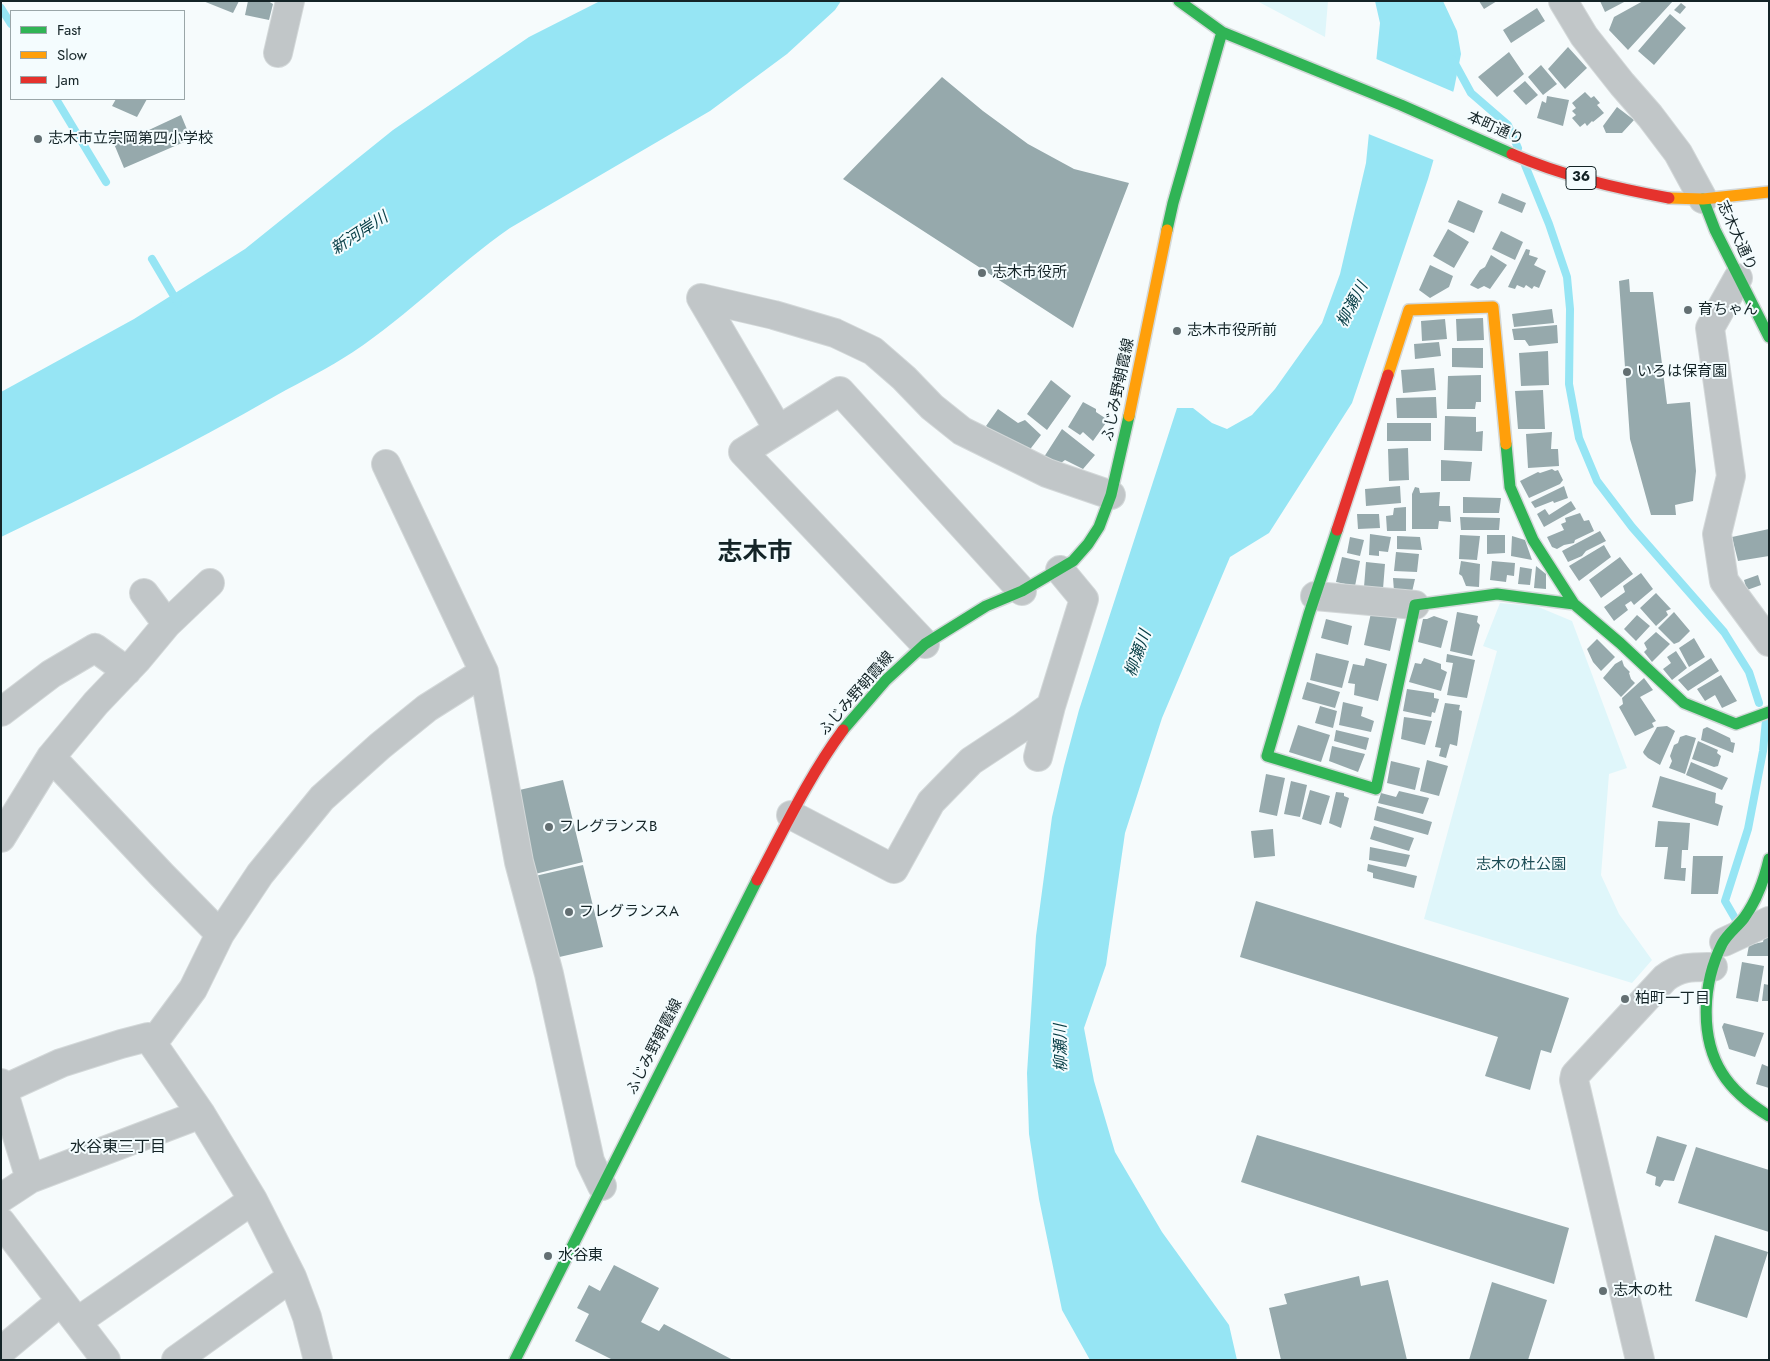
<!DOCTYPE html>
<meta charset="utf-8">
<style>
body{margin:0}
#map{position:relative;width:1770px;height:1361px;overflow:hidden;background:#f6fbfc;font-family:Jost,sans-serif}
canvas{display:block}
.frame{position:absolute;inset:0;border:2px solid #142427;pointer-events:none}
.legend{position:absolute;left:10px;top:10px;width:175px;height:90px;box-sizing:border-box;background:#f4fcfe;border:1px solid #9aa6a8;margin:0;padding:6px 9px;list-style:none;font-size:15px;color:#142427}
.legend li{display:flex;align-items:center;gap:10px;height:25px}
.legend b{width:25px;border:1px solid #9aa6a8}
</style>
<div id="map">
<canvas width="1770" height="1361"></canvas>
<div class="frame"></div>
<ul class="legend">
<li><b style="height:6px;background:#30b455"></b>Fast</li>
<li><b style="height:6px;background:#ff9f0a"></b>Slow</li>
<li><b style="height:6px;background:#e5322d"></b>Jam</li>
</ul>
</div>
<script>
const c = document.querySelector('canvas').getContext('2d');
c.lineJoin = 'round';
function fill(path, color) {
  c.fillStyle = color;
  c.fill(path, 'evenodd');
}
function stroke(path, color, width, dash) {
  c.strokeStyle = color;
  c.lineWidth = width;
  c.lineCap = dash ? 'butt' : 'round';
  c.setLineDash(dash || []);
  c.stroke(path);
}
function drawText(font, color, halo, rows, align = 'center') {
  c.font = font + ' Jost,"Noto Sans JP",sans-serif';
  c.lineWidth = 4;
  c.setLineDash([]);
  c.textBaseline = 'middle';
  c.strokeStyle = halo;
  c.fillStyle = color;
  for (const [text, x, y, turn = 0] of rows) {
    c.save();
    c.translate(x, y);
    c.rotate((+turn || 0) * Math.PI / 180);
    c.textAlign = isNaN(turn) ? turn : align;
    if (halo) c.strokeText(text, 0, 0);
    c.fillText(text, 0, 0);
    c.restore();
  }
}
const green = new Path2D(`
 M1257,1h71l-3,36z
 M1500,603l36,3 36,15 55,147 -18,6 -8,101 18,39 33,46 -20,23 -208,-64 73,-268 -14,-5z`);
const water = new Path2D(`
 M600,1h241l-6,9 -48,44 -77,57 -200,117c-55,38 -101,87 -157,124 -24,16 -51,29 -76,43 -90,52 -182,97 -276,142v-145l133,-73 111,-70 148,-119 136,-93z
 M1375,1h68l14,30 4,23 -7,35 -26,90 -76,224 -83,130 -39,24 -68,161 -37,115 -19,132 -22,63 10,53 21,71 47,80 67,93 8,35h-147l-28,-50 -23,-111 -10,-65 -2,-61 9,-137 16,-119 12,-51 15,-56 98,-302h16l19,15 15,6 25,-14 23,-26 47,-66 18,-49 26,-111 14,-140z`);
const pier = new Path2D(`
 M1374,58l82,35 -20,68 -70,-28z`);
const stream = new Path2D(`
 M1,8l10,16
 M1453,60l18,33 37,32 10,23
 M56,99l50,83
 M1525,165l24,59 18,53 3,32 -1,75 10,54 18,43 35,46 92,105 25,40 10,31
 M152,259l26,44
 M1736,920l-11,-19 23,-72 15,-78 3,-31`);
const building = new Path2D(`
 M203,1h36l-6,12z
 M248,1h20l5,3 -4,16 -24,-5z
 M1479,1h18l-13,8z
 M1600,1h26l-21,11z
 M1643,1h30l-45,49 -19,-20 5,-13z
 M1681,3l5,4 -6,7 -6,-4z
 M1537,8l8,13 -34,22 -8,-13z
 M1670,14l16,14 -32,37 -16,-14z
 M1568,47l19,21 -22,21 -17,-20z
 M1509,52l15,22 -27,23 -19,-20z
 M1541,65l16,19 -14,11 -15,-18z
 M942,77l41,34 45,33 46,25 55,14 -56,145 -230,-149z
 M1525,81l13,14 -12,10 -13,-14z
 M1585,92l6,6 3,-2 6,7 -3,2 7,8 -11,9 -1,-1 -5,5 -2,-3 -5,4 -8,-9 4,-3 -4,-4 4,-3 -4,-5z
 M1547,96l22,4 -6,26 -26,-8 5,-17 4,2z
 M116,99h31l-10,18 -25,-11z
 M1617,107l17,13 -12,13h-16l-3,-7z
 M181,115l10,24 -67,29 -12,-29 6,-2 3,6z
 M1502,193l24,10 -4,10 -24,-10z
 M1458,200l25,11 -9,22 -26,-11z
 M1448,229l21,13 -15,26 -21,-12z
 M1501,231l22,11 -8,18 -23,-11z
 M1526,249l4,1 -1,5 9,3 -4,7 12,6 -7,17 -5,-2 -2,3 -6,-4 -2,3 -7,-3 -2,4 -7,-2z
 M1491,255l16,10 -17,24 -6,-3 -6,3 -8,-4 10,-15 5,-3z
 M1430,265l23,11 -4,11 -19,11 -11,-8z
 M1629,279l1,13h23l14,112 23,-2 6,69 -3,30 -18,4 1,10h-25l-21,-76 -11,-158z
 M1552,309l2,14 -40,4 -2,-13z
 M1483,318l1,22 -27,1 -1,-22z
 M1445,319l2,20 -25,2 -1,-20z
 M1557,325l1,18 -29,3 -4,-6h-11l-2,-11z
 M1439,342l2,14 -26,3 -1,-15z
 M1452,348h31v20l-31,-1z
 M1548,351l1,34 -28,1 -2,-33z
 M1434,368l2,22 -33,3 -2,-23z
 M1481,375v27h-5l-1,7h-28l1,-33z
 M1051,380l20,16 -24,34 -20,-16z
 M1543,390l2,39h-27l-3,-38z
 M1436,397l1,21h-40l-1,-20z
 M1083,402l13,7v3l12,8 -15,21 -10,-9 -3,3 -12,-8z
 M998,409l20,14 7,-3 16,15 -13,17 -21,-7 -21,-19z
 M1445,416l31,1v15l7,-1 -1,20 -38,-1z
 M1387,423h44v18h-44z
 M1062,429l33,26 -12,14 -18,-9 -8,6 -13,-9z
 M1552,432l-1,17h7l1,17 -31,2 -2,-34z
 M1408,448l1,32 -20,1 -1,-32z
 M1441,460l31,2 -2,19h-29z
 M1552,469l3,2 3,-1 5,10 -3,4 -31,14 -9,-17 18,-9 2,1z
 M1400,486l1,17 -35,3 -1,-17z
 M1564,486l4,12 -14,5 -1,-2 -18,7 -4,-6z
 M1415,487l4,1 1,5 20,-1 -1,14h11l1,16 -12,-1 -1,8h-26v-35z
 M1463,497l38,1 -2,15h-36z
 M1571,501l5,8 -32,18 -7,-13 8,-5 4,6z
 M1406,507v24h-19l-1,-15 7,-1 1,-7z
 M1580,513l4,8 5,-1 5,11 -19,9 -1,3 -10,2 -7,4 -5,-2 -5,-10 17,-7 -3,-6 5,-2 -1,-4z
 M1357,514h22l1,14 -22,1z
 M1460,517l40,1 -1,12h-38z
 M1769,529v27l-31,5 -6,-24z
 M1600,531l6,10 -20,10 -4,5 -14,6 -6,-11z
 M1370,534l21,3 -3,15 -9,-1v5l-10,-1z
 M1460,535l20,1 -3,24 -18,-1z
 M1487,535h18v18l-18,1z
 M1397,536l23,1 2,13 -25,-1z
 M1512,536l13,4 7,20 -21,-4z
 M1350,537l14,3 -4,16 -13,-3z
 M1604,545l7,12 -32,24 -10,-15z
 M1396,552l23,2 -2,18 -23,-1z
 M1342,557l18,4 -5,25 -19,-4z
 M1620,557l13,17 -32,24 -12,-18z
 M1461,561l19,3 -1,23 -13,-1 -4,-10 -3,-2z
 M1492,561l23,2 -1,13 -7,-1 -1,7 -16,-2z
 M1366,562l19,2 -2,25 -19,-2z
 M1536,566l10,8v15l-12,-1z
 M1520,567l12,2 -2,16 -12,-1z
 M1641,573l12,16 -19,16 -3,-4 -6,4 3,5 -14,11 -10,-14 21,-15 -2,-6z
 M1758,575l3,10 -14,5 -3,-10z
 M1393,578l22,1 -3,13 -18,-1z
 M1656,593l15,16 -5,2 2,4 -12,11 -16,-18z
 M1457,612l21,4 -1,6 3,3 -8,31 -22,-5z
 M1674,612l16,19 -11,11 -5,2 -16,-16z
 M1371,613l26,5 -7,33 -26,-6z
 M1637,615l13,11 -14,15 -12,-12z
 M1434,616l14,5 -7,27 -23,-6 5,-23h4z
 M1326,619l26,7 -4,19 -27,-7z
 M1656,632l14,12 -18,18 -8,-10 3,-3 -3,-6z
 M1694,638l11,19 -16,10 -10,-19z
 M1597,639l18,18 -14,14 -8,-9 -6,-13z
 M1676,651l11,17 -15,12 -9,-11 8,-6 -4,-6z
 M1316,653l33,8 -7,27 -32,-8z
 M1447,654l28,6 -8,38 -20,-3 6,-32 -7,-1z
 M1366,658l21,6 -9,37 -24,-6 1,-11 -7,-1 5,-19 11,2z
 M1424,658l17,6v5l6,3 -6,19 -32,-9 6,-19 6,1z
 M1711,658l8,13 -31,20 -10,-11z
 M1622,660l2,6 6,6 -1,1 2,6 4,4 -14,14 -18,-19 12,-14z
 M1721,675l16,26 -15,7 -7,-13 -10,6 -8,-12z
 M1644,678l9,12 -13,7 16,24 -4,2 2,4 -19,9 -16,-29 4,-3 -1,-6z
 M1307,682l33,10 -5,16 -33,-9z
 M1407,689l27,4v5l5,1 -4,14 -3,-1 -1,5 -28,-6z
 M1343,702l20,5 -2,9 13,5 -3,11 -32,-7z
 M1445,703l15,2 -1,5 3,1 -5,35 -7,-2 -4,14 -7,-2 2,-8 -6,-1z
 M1320,706l17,5 -4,17 -18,-5z
 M1404,717l28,4 -7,24 -24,-6z
 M1298,725l32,10 -9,27 -32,-10z
 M1667,726l8,5 -15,34 -12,-7 -4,-4 -1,-2 14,-25z
 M1707,727l23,11 1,4 4,1 -2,10 -32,-13 2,-11z
 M1336,730l33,8 -3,12 -32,-9z
 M1686,735l10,3 -11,36 -16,-6 3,-7 -2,-5 4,-11 4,-2 2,-6z
 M1698,741l20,9 -1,3 4,3 -3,10 -4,1 -22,-8z
 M1332,746l33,8 -7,18 -29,-11z
 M1427,760l21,6 -9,30 -19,-5z
 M1391,761l29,7 -5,22 -28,-7z
 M1691,762l37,16 -6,12 -36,-15z
 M1266,774l19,4 -8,38 -18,-4z
 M1660,776l56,17 -1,10 8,3 -5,20 -66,-19z
 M563,780l20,82 -48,12 -20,-83z
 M1291,781l16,4 -7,32 -16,-3z
 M1310,790l20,6 -9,29 -19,-6z
 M1399,791l30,7 -6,16 -45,-11 3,-10 15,4z
 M1336,792l8,1v3l5,2 -8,30 -12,-5z
 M1377,806l55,16 -4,13 -54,-15z
 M1658,821l32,2 -2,27h-6l-1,18h5l-1,13 -21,-2 4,-32h-13z
 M1374,826l40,12 -5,13 -39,-12z
 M1273,829l2,27 -21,2 -3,-27z
 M1370,847l40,8 -4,12 -37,-7z
 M1693,856h30l-5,38h-27z
 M1368,864l49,12 -3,12 -41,-10v-5l-6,-2z
 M583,865l20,82 -48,11 -20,-82z
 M1256,901l313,97 -18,55 -10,-3 -11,40 -45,-14 13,-39 -258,-80z
 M1769,936v20h-22l2,-11 14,-3 1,-5z
 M1742,962l22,4 -6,36 -22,-4z
 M1764,984l5,1v16h-7z
 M1724,1023l40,10 -9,24 -26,-8 -7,-22z
 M1762,1064l7,3v21l-13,-4z
 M1257,1135l312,93 -15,56 -313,-102z
 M1657,1136l30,9 -13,36 -10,-1 -4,7 -5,-2 1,-8 -10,-4z
 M1696,1147l73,23v62l-91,-29z
 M1715,1235l53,17 -21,66 -52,-17z
 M614,1265l45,23 -18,34 18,9 5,-7 69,36h-120l-38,-19 14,-27 -12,-6 12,-23 11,6z
 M1359,1276l2,10 27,-6 19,80h-126l-12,-52 18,-4 -3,-10z
 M1492,1282l55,18 -19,60h-59z`);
const street = new Path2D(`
 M1563,1l21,35 38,48 28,32 28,37 25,46
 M278,53l12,-52
 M1738,278l-28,50 21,148 -14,58 7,47 45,61
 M778,429l-77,-131 73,17 61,18 38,18 31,27 28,29 30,24 85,42 64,22
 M386,464l98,208 35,190 30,112 41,187 12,25
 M144,593l23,31
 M1315,596l100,9
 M925,644l-182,-192 97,-61 182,200
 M1,712l50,-38 44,-26 32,23
 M51,757l111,118 58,59
 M1038,757l13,-51 33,-107 -24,-29
 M791,815l103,54 37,-67 40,-41 50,-33 30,-22
 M1,838l50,-81 45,-54 41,-43 30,-36 43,-41
 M1724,942l45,-21
 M153,1043l40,-54 27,-55 40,-60 62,-76 58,-52 47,-38 57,-36
 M1,1083l29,96
 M4,1089l57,-26 60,-19 27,-7 53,77 52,86 39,77 15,40 11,43
 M1,1198l29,-19 171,-65
 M1,1222l105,138
 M78,1321l175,-121
 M1,1351l59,-49
 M176,1360l116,-83
 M1640,1360l-66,-280 1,-5 90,-97c16,-12 28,-11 48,-11`);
const fast = new Path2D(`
 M1179,1l43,31 179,73 111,49
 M1703,199l12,31 54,107
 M1167,230l6,-27 49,-171
 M1506,444l4,43 23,53 41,64 46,39 64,60 52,21 33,-12
 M1337,530l-28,84 -42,142 109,33 39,-184 82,-11 77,10
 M843,730l43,-50 39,-36 61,-38 36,-15 51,-30 15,-17 11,-17 12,-32 18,-79
 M1769,859c-5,22 -12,41 -25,59 -7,9 -17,16 -22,26 -19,38 -23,92 0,129 11,18 29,32 47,43
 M515,1360l242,-480`);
const slow = new Path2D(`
 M1669,198l34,1 66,-7
 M1388,375l21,-65 84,-3 13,137
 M1129,416l38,-186`);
const jam = new Path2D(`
 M1512,154c51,22 103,34 157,44
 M1337,530l51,-155
 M757,880c27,-51 52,-104 86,-150`);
const markers = [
 [38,139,5,"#636f72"],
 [982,273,5,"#636f72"],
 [1688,310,5,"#636f72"],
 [1177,331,5,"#636f72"],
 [1627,372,5,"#636f72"],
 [549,827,5,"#636f72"],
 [569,912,5,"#636f72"],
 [1625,999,5,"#636f72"],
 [548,1256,5,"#636f72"],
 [1603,1291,5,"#636f72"]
];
const shields = [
 [1581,178,30]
];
const shieldNames = [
 ["36",1581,178]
];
const streetNames = [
 ["本町通り",1495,129,24],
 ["志木大通り",1736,236,66],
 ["ふじみ野朝霞線",1119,390,-78],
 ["ふじみ野朝霞線",857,694,-49],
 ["ふじみ野朝霞線",655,1047,-63]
];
const poiNames = [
 ["志木市立宗岡第四小学校",48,139],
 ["志木市役所",992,273],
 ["育ちゃん",1698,310],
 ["志木市役所前",1187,331],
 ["いろは保育園",1637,372],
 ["フレグランスB",559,827],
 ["フレグランスA",579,912],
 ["柏町一丁目",1635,999],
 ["水谷東",558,1256],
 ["志木の杜",1613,1291]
];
const parkNames = [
 ["志木の杜公園",1521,865]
];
const waterNames = [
 ["新河岸川",360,234,-33],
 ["柳瀬川",1353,305,-62],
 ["柳瀬川",1139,654,-70],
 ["柳瀬川",1062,1048,-91]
];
const neighbourhoodNames = [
 ["水谷東三丁目",118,1148]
];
const townNames = [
 ["志木市",755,554]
];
fill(green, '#dff6fa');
fill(water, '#96e5f4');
fill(pier, '#f6fbfc');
stroke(stream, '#96e5f4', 8);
fill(building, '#96a9ac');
stroke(street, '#d3d8d9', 30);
stroke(fast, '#d3d8d9', 14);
stroke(slow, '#d3d8d9', 14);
stroke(jam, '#d3d8d9', 14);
stroke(street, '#c1c6c8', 28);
stroke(fast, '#30b455', 11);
stroke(slow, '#ff9f0a', 11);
stroke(jam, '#e5322d', 11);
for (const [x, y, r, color] of markers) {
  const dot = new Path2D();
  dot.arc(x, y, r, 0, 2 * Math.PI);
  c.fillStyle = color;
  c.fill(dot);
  stroke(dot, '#f4fcfe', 2);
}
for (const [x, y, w] of shields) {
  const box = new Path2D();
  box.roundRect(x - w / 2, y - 11.5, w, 23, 4);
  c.fillStyle = '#f4fcfe';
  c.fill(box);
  stroke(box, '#142427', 1);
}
drawText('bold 14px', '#142427', null, shieldNames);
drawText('15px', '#142427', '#f4fcfe', streetNames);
drawText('15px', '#142427', '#f4fcfe', poiNames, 'left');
drawText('15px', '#1b4c55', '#f4fcfe', parkNames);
drawText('italic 16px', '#063d45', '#f4fcfe', waterNames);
drawText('16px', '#142427', '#f4fcfe', neighbourhoodNames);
drawText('bold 25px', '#142427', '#f4fcfe', townNames);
</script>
